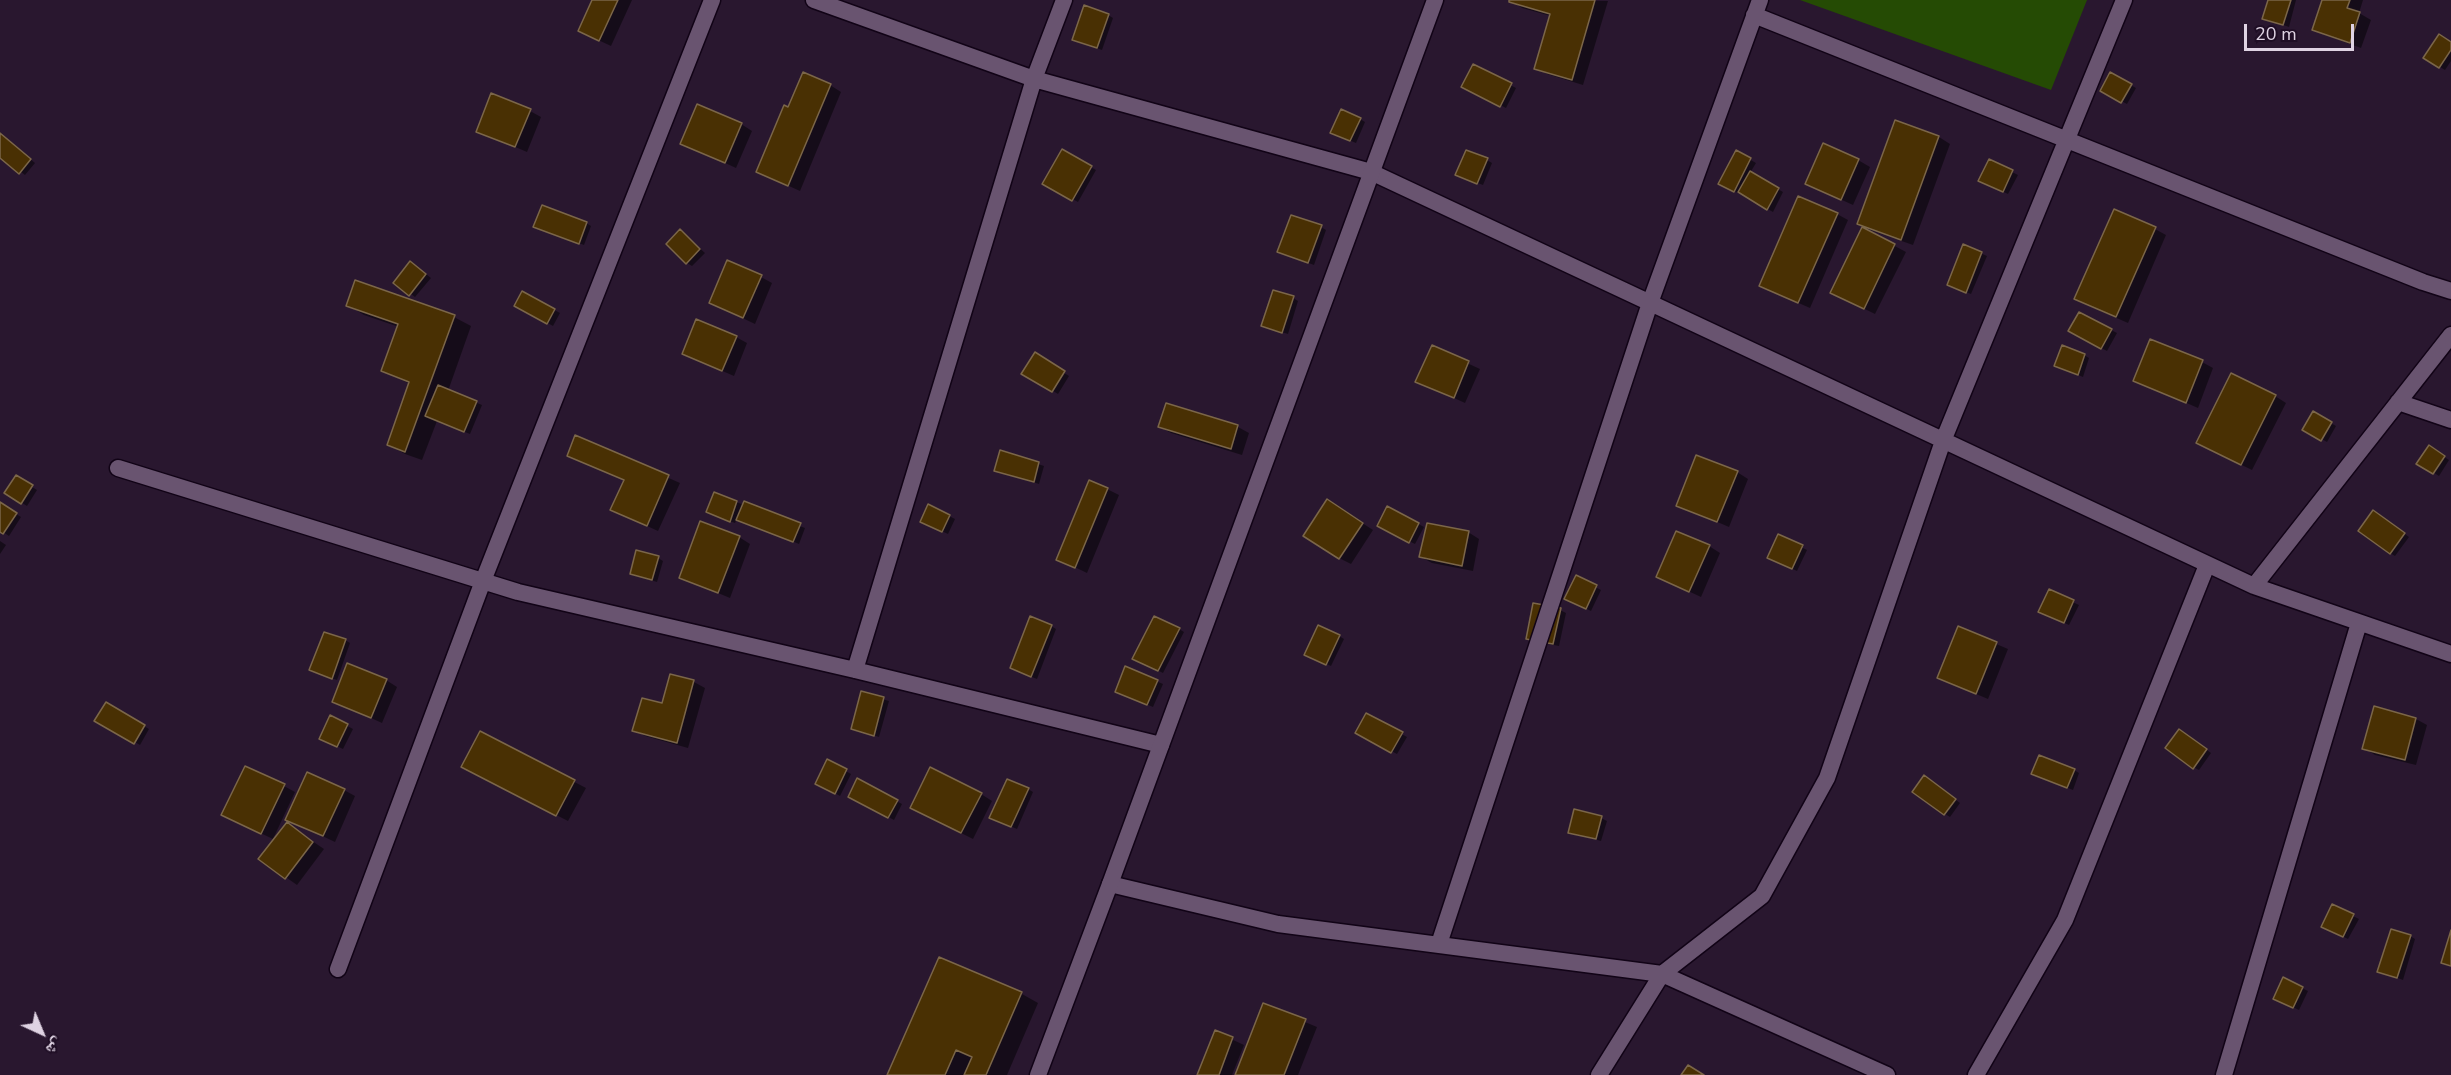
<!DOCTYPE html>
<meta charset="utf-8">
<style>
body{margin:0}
#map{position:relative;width:2451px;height:1075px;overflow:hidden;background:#29172f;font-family:"Nunito Sans","Noto Naskh Arabic",sans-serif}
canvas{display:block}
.north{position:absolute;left:12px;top:1003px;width:60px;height:60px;-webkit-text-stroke:4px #1f0e25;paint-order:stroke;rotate:136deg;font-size:16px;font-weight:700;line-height:24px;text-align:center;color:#dfd3e3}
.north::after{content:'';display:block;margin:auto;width:21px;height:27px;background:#dfd3e3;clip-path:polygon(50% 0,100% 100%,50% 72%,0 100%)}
.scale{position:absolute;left:2244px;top:24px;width:110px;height:27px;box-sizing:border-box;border:3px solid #dfd3e3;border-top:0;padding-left:8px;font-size:18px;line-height:21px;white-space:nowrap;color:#dfd3e3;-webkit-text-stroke:4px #1f0e25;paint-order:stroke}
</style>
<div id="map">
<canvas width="2451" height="1075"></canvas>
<div class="north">ش</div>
<div class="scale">20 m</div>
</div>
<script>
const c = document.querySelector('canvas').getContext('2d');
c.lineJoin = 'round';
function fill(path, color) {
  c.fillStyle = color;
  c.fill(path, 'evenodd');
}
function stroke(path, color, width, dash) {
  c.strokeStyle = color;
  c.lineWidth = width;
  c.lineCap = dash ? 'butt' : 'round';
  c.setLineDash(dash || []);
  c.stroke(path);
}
const green = new Path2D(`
 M1800,0h287l-36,90z`);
const shadow = new Path2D(`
 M593,0h39l-21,46 -32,-15z
 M1511,0l97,1 -25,84 -36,-11 -11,-6 15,-52 -29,-8z
 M2269,0h27l-7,27 -25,-9z
 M2324,0h39l-4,13 12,7 -10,28 -36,-13 -11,-6z
 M1108,15l5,3 -11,32 -23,-8z
 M2451,44v17l-6,9 -20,-12z
 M1473,66l43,22 -10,20 -43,-22z
 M2111,74l25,14 -9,16 -25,-13z
 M830,85l11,7 -41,99 -42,-19 31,-64z
 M530,111l11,6 -14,35 -49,-21z
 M1360,119l5,3 -9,21 -19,-8z
 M741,124l11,7 -16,37 -54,-25z
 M0,134l35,29 -10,12 -25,-19z
 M1939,137l11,7 -37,101 -43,-15 -11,-7z
 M1062,151l34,19 -18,32 -34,-18z
 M1737,152l19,11 -6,10 33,19 -10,20 -53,-29z
 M1487,160l5,3 -9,22 -21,-8z
 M1858,160l12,7 -17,38 -46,-21z
 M1990,161l28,14 -10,19 -23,-11z
 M1837,214l11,6 -38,88 -50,-22z
 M586,223l5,3 -7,19 -44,-16z
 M1321,227l5,3 -12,35 -35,-13z
 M1863,229l43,23 -31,62 -43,-21z
 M2155,229l11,6 -38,88 -41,-18z
 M680,231l25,22 -13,13 -5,-3z
 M1964,246l23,10 -16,38 -17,-7z
 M416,266l15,12 -16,19 -20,-15z
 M761,277l11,6 -17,41 -44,-21z
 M523,293l37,20 -7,13 -37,-21z
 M1293,298l5,3 -10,33 -22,-7z
 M348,305l106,12 17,9 -23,65 34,14 -12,29 -33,-13 -15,39 -17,-6 -16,-9 21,-61 -27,-13 16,-44 -35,-12z
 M2080,314l37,19 -10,18 -37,-20z
 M736,337l11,6 -13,33 -51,-22z
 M1432,347l48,22 -15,34 -48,-22z
 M1035,354l34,22 -11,18 -35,-21z
 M2084,355l5,3 -6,19 -22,-9z
 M2202,362l11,6 -15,40 -64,-28z
 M2275,396l11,7 -34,67 -43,-21z
 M1167,405l71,22 11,6 -7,22 -71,-22 -11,-6z
 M2313,413l23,13 -9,16 -23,-13z
 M576,437l104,46 -22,48 -46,-21 13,-29 -56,-26z
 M2429,447l20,13 -10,16 -21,-13z
 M1001,452l43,14 -5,18 -44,-14z
 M1737,472l11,7 -19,48 -51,-22z
 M16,477l21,13 -10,16 -21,-13z
 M1107,489l12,6 -32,78 -29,-14z
 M715,494l90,34 -6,16 -62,-26 -2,5 -22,-8z
 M0,504l21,13 -12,19 -9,-6z
 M929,506l26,13 -7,15 -21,-10z
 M1339,508l34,22 -22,34 -12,-6z
 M1388,508l36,19 -9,17 -31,-15z
 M2379,515l30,22 -14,19 -5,-3z
 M1468,532l11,7 -6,32 -41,-8 -11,-6z
 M1779,536l28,14 -10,21 -23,-11z
 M739,537l11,7 -20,54 -50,-21z
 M0,541l6,4 -6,9z
 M1709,546l11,7 -19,44 -43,-20z
 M658,558l5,3 -6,21 -26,-8z
 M1576,577l25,13 -10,21 -20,-10z
 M2049,591l30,14 -10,20 -24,-11z
 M1560,610l6,3 -7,33 -26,-5z
 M1051,626l5,3 -19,50 -20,-8z
 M1959,628l49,21 -20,50 -38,-16z
 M1179,629l5,3 -21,41 -24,-12z
 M1339,636l5,3 -13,27 -20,-9z
 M345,640l5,3 -13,37 -20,-7z
 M1126,668l37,16 -10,23 -31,-13z
 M671,676l23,6 11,6 -17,60 -43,-12 -11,-6 29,-25z
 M386,680l11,7 -15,36 -48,-22z
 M862,693l27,8 -10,36 -26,-9z
 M106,704l43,25 -9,16 -44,-25z
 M1367,715l40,22 -10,17 -40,-21z
 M331,717l22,12 -10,20 -17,-8z
 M2416,719l11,6 -11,40 -41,-10 -11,-7z
 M481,733l105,55 -18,33 -94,-48z
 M2185,734l26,19 -12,17 -6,-3z
 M828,761l23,13 -11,22 -23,-13z
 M2074,770l5,3 -6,17 -35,-14z
 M858,780l44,24 -8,16 -44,-24z
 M1929,780l31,23 -10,14 -5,-3z
 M284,786l11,6 -22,47 -38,-18z
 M1028,789l5,3 -16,37 -21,-9z
 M344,790l11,6 -20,46 -36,-17z
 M981,794l11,7 -19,38 -50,-25z
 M1601,818l6,3 -6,20 -32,-9z
 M287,824l37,25 -27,36 -37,-26z
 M2333,906l26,13 -11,20 -20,-10z
 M2410,936l5,3 -12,41 -24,-9z
 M940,959l82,35 16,9 -31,72h-118z
 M2283,979l25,12 -9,19 -19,-9z
 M1264,1005l53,22 -19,48h-62z
 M1216,1032l28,13 -12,30h-33z`);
const building = new Path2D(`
 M592,0h26l-19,41 -21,-10z
 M1509,0h86l-23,80 -38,-11 16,-55 -41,-12z
 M2268,0h23l-8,25 -21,-6z
 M2322,0h28l-3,8 13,4 -10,31 -38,-13z
 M1084,5l25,9 -12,34 -25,-8z
 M2439,34l12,8v8l-12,18 -16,-10z
 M1473,64l39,19 -12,24 -39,-20z
 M803,72l28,12 -43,102 -32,-14 28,-67 4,2z
 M2110,72l22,12 -11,19 -21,-12z
 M491,93l40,16 -16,38 -39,-15z
 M697,104l45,19 -17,40 -45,-19z
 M1341,109l20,9 -11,23 -20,-8z
 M1895,120l44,16 -38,104 -44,-16z
 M0,133l31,26 -12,15 -19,-16z
 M1823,143l36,16 -18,41 -36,-16z
 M1062,149l30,17 -20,35 -30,-17z
 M1466,150l22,8 -11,26 -22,-9z
 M1736,150l15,8 -17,34 -16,-8z
 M1989,159l24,11 -10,22 -25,-11z
 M1750,171l29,17 -12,22 -29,-18z
 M1798,196l40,17 -40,90 -39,-17z
 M542,205l45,17 -8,22 -46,-17z
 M2114,209l42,18 -40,90 -42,-18z
 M1291,215l31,10 -14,38 -31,-11z
 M1862,227l33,17 -31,65 -34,-16z
 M680,229l20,20 -14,15 -20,-20z
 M1963,244l19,8 -16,41 -19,-8z
 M727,260l35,15 -19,43 -34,-15z
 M410,261l16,13 -17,22 -16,-13z
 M355,280l100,35 -50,137 -18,-7 22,-63 -28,-11 17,-47 -52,-18z
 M1273,290l21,6 -12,37 -21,-7z
 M522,291l33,18 -8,15 -33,-18z
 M2079,312l33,17 -11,20 -33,-18z
 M696,319l41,17 -15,35 -40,-17z
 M2150,339l53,21 -17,43 -53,-22z
 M1432,345l37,16 -15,37 -39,-16z
 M2062,345l23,9 -7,21 -24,-9z
 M1035,352l30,19 -13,21 -31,-18z
 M2231,373l45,22 -35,70 -45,-22z
 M438,385l39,16 -13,31 -39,-16z
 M1166,403l72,22 -7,24 -73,-22z
 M2313,411l19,11 -11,19 -19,-11z
 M575,435l94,40 -22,51 -37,-16 14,-30 -57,-24z
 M2429,445l16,11 -12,18 -17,-10z
 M1000,450l39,12 -5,20 -40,-11z
 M1696,455l42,16 -21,51 -41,-16z
 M16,475l17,10 -12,19 -17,-11z
 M1089,480l19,8 -33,80 -19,-8z
 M714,492l23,9 -7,21 -24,-10z
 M1327,499l36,24 -24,36 -36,-23z
 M744,501l57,22 -8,19 -57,-22z
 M0,502l17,11 -14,21 -3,-2z
 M928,504l22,11 -8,17 -22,-10z
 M1387,506l32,17 -10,20 -32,-17z
 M2373,510l32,23 -15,21 -32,-23z
 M700,521l40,15 -22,57 -39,-15z
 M1427,523l42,8 -7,35 -43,-9z
 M1676,531l34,14 -21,47 -33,-15z
 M1778,534l25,11 -11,24 -25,-11z
 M636,550l23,6 -7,24 -22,-6z
 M1576,575l21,10 -11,24 -22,-10z
 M2049,589l25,11 -10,23 -26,-11z
 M1533,603l28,5 -8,36 -27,-5z
 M1030,616l22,9 -21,52 -21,-9z
 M1154,616l26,12 -22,43 -26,-12z
 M1318,625l22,10 -14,30 -22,-10z
 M1958,626l39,16 -21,52 -39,-16z
 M324,632l22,7 -14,40 -23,-9z
 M347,663l40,16 -16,39 -39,-16z
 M1125,666l33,14 -11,25 -32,-13z
 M670,674l24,6 -17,63 -45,-12 10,-33 20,5z
 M861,691l23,6 -10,39 -23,-7z
 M106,702l39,23 -11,19 -40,-23z
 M2374,706l42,12 -11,42 -43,-11z
 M1366,713l37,19 -12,21 -36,-20z
 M330,715l18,9 -11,23 -18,-8z
 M2179,729l28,20 -14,20 -28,-21z
 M480,731l95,49 -19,36 -95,-49z
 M2039,755l36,14 -8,19 -36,-14z
 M827,759l20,10 -12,25 -20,-10z
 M245,766l40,18 -24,50 -40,-19z
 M930,767l52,26 -21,40 -51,-25z
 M307,772l38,17 -22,47 -38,-16z
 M1924,775l32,24 -12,16 -32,-23z
 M857,778l41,22 -10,18 -40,-21z
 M1007,779l22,9 -18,39 -22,-9z
 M1574,809l28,7 -6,23 -28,-6z
 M287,822l26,20 -28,37 -27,-20z
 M2332,904l22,10 -11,23 -22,-10z
 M2391,929l20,6 -14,43 -20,-6z
 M2451,930v36l-10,-3z
 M939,957l83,35 -36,83h-22l8,-18 -16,-7 -11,25h-58z
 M2283,977l20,10 -10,21 -20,-9z
 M1263,1003l43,16 -22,56h-49z
 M1215,1030l18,7 -14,38h-22z
 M1688,1065l16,10h-23z`);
const minor = new Path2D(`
 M814,0l220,79 337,93 883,414 197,68
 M1754,15l669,267 28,9
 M2398,402l53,18
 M118,468l400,124 337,78 306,75
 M2254,586l197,-251
 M855,670l179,-591 30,-79
 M1110,884l168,40 384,50 225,101
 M1439,944l211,-641 110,-303
 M338,969l145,-388 229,-581
 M1599,1075l63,-101 100,-78 65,-118 116,-337 181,-441
 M1976,1075l89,-155 142,-355
 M2224,1075l135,-452`);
const tertiary = new Path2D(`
 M1038,1075l72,-191 325,-884`);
fill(green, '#254b04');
fill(shadow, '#0007');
fill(building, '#493003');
stroke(building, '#7b6649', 1.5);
stroke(minor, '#110316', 19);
stroke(tertiary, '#110316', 19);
stroke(minor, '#695470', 16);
stroke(tertiary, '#695470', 16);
</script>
